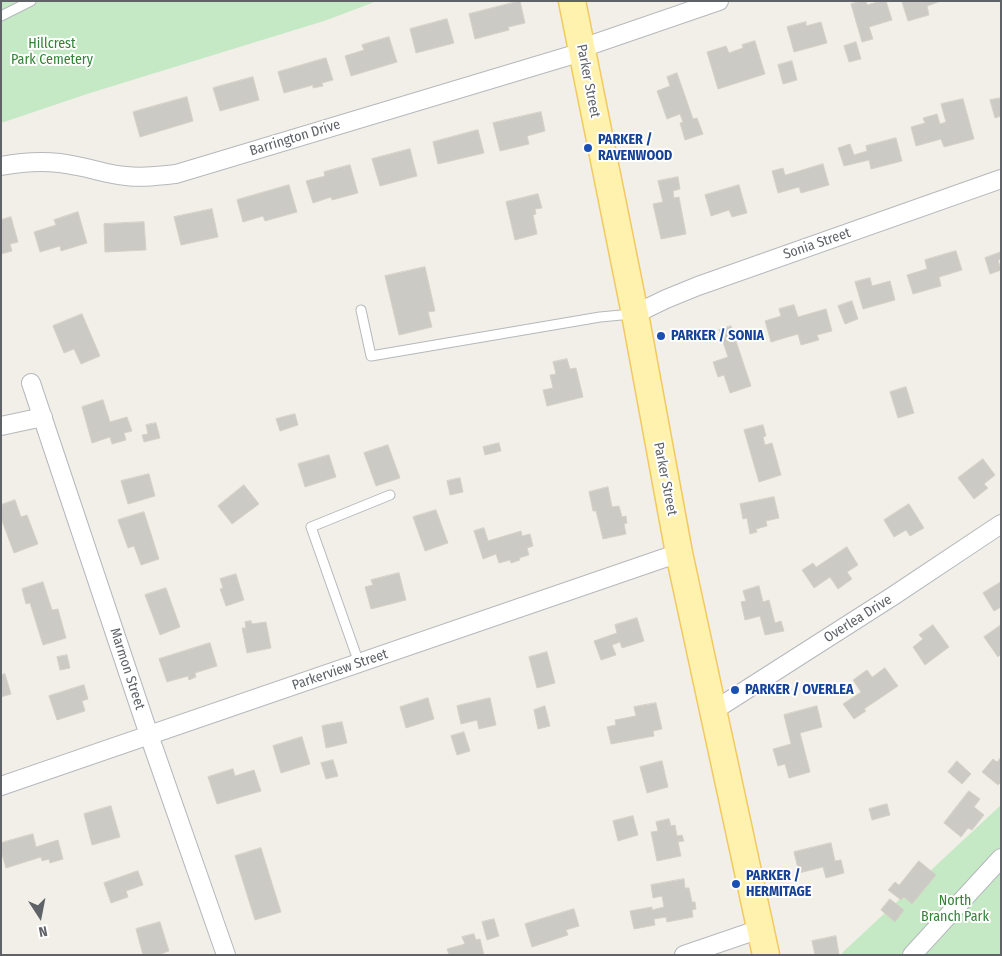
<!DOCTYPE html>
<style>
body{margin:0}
#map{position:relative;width:1002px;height:956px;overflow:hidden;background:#f1efe8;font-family:"Fira Sans Condensed",sans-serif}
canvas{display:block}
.frame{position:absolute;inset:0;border:2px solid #5f6368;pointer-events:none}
.north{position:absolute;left:15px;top:891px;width:50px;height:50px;-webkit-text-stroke:4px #fff;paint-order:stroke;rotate:169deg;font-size:14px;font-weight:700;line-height:20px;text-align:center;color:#5f6368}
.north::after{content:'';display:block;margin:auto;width:18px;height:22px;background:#5f6368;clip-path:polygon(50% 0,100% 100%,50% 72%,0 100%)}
</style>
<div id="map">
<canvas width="1002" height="956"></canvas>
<div class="frame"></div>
<div class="north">N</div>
</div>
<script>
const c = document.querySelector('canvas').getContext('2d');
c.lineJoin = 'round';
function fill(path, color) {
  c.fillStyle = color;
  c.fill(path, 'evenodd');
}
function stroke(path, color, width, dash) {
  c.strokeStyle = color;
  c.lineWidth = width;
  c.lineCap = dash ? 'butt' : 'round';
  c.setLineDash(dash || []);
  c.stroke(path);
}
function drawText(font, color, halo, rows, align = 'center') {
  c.font = font + ' "Fira Sans Condensed",sans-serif';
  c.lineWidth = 4;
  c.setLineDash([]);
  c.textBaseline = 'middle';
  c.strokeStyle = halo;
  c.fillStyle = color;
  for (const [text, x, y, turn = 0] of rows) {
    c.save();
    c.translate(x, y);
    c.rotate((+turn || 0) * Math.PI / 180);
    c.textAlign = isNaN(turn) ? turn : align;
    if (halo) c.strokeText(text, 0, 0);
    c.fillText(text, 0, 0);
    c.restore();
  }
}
const green = new Path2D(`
 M1,1h376l-50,19 -237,73 -89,30z
 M1001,805v150h-160l2,-3z`);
const building = new Path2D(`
 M520,1l5,22 -17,4 1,3 -34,9 -6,-25z
 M862,1h4l1,4 14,-4h5l6,19 -23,7 4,12 -11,3 -11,-38z
 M941,1l-14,5 2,9 -21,6 -6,-19z
 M447,19l7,24 -38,10 -6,-24z
 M806,22v4l15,-4 6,21 -33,9 -7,-25z
 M389,37l8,25 -46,14 -6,-20 19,-6 -2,-5z
 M755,41l10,33 -47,15 -11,-37 19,-6 3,7 14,-5 -1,-3z
 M856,42l5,17 -12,3 -5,-16z
 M326,58l7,22 -11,3 1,3 -10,2v-3l-29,8 -6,-21z
 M792,61l5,19 -14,4 -5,-19z
 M677,73l16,46 4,-1 6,16 -18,6 -5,-17 3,-1 -3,-8 -13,5 -10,-28 13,-5 -3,-9z
 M253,77l6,23 -39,11 -7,-23z
 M187,97l6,24 -53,16 -7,-25z
 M1001,98v18l-6,2 -5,-18z
 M963,99l11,40 -30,8 -3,-8 -25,7 -5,-19 14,-4 -2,-5 14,-4 3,10 6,-2 -5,-18z
 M541,112l4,19 -18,5 2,8 -29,7 -7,-28z
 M478,130l6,23 -46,11 -5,-22z
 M896,138l6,23 -31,8 -2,-9 -25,6 -6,-18 12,-4 4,11 13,-4 -1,-5z
 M410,149l7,27 -37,10 -8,-27z
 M823,164l6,21 -28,8 -2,-6 -21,6 -6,-22 11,-3 2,7z
 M350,165l8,28 -26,7 -1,-3 -18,6 -7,-22 19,-5 -1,-4z
 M678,177l2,12 -7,2 1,7 5,-1 7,37 -25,5 -8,-35 10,-2 -5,-21z
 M289,185l8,27 -32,9 -2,-5 -20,6 -6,-22z
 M739,185l8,28 -15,4 -3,-7 -18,6 -6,-21z
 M538,194l4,14 -7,1 1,5 -3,1 4,19 -22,6 -9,-38z
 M212,209l6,28 -37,8 -7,-28z
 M78,212l9,31 -26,8 -1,-5 -20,6 -6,-20 22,-7 -2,-5z
 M11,217l7,25 -8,2 2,7 -11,3v-34z
 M144,222l2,28 -41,2 -1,-28z
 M956,251l6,19 -23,7 2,9 -28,8 -6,-19 20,-6 -2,-9z
 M1001,252v7l-3,1 3,10 -11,4 -5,-16z
 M425,267l10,44 -7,1 4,15 -33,8 -14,-59z
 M870,278l2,8 18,-5 5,19 -32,9 -8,-27z
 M852,301l6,18 -13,5 -7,-18z
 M794,305l4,12 28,-8 6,22 -15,4 2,5 -18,5 -3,-11 -27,8 -6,-21 16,-5 -2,-7z
 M82,314l18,42 -19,8 -7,-15 -10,4 -11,-27z
 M731,326l20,60 -21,7 -6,-18 -6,2 -5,-15 15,-5 -9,-27z
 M567,359l3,10 6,-1 7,29 -36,9 -4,-16 10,-2 -3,-13 6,-1 -3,-12z
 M906,387l8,26 -16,5 -8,-26z
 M103,400l7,22 17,-5 5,14 -8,2 2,7 -14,4 -2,-7 -18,6 -10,-36z
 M295,414l3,11 -18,6 -4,-12z
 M156,423l4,15 -16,4 -2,-7 6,-1 -2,-9z
 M763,425l3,11 -3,1 2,8 7,-2 9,32 -22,7 -15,-52z
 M499,443l2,8 -16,4 -2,-8z
 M388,445l12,33 -24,8 -12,-33z
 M329,455l7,22 -31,10 -7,-23z
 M983,459l12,16 -11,9 4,4 -14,11 -16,-21z
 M149,474l6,22 -27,8 -7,-23z
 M460,478l3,14 -13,3 -3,-14z
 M244,485l15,19 -27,20 -14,-18z
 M608,487l4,20 7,-1 3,11 4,-1 1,7 -3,1 2,10 -23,5 -7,-28h-3l-4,-19z
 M774,497l5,21 -13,3 1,5 -11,3 1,3 -7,2 -3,-16 -4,1 -3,-15z
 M15,500l6,17 6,-2 11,29 -24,9 -13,-35v-13z
 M909,504l15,24 -14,8 -4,-6 -12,7 -10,-17z
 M436,510l12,33 -23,8 -12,-34z
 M144,512l15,47 -18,6 -7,-19 -6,2 -10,-28z
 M484,528l4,13 33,-10 1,5 8,-2 3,12 -6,2 2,7 -10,3 1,2 -9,3 -1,-3 -11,3 -3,-9 -13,5 -9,-28z
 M847,547l11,18 -11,7 5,7 -14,10 -8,-12 -16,11 -12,-18 11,-7 3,4z
 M399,573l7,27 -35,9 -6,-22 8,-2 -2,-5z
 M236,574l8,26 -18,6 -6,-17 3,-1 -3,-9z
 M43,582l9,28 6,-1 8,29 -23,7 -13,-42 -4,1 -4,-15z
 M1001,582v25l-7,4 -11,-18z
 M759,586l4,16 6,-2 6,23 6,-2 3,10 -19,4 -5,-19 -15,4 -4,-18 5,-1 -3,-10z
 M166,588l14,39 -20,8 -15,-40z
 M637,618l7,23 -22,7 -2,-6 -8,3 4,10 -15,5 -7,-19 23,-8 -2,-8z
 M251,621l1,3 14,-2 5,26 -24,5 -5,-25h4l-1,-6z
 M933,625l16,22 -24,18 -12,-18 10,-8 -4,-4z
 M1001,625v29l-3,3 -14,-20z
 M210,643l7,23 -22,7 1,4 -7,3 -1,-4 -21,6 -8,-23z
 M547,652l8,31 -18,5 -8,-31z
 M67,655l3,13 -10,2 -3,-13z
 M885,668l13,18 -34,23 2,2 -12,8 -11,-15 18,-12 -8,-12 14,-10 5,7z
 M5,674l6,20 -10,3v-22z
 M84,685l4,14 -6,2 3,10 -28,9 -8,-24z
 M428,698l6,21 -28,9 -6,-21z
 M490,698l6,27 -17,4 -2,-9 -16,4 -4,-18z
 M656,703l6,26 -9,2 1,5 -43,8 -4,-17 9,-2 -1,-5 21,-4 -2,-9z
 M545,706l5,20 -12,3 -4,-19z
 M817,706l5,21 -22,6 10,39 -21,6 -4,-14 -7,2 -5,-17 18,-5 -7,-29z
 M342,722l5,21 -21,5 -4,-22z
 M464,732l6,19 -13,4 -6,-19z
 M302,737l8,27 -29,9 -8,-27z
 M1001,757v25l-3,3 -16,-13 11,-13 4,3z
 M333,760l5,16 -12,3 -5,-16z
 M662,761l6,26 -21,6 -7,-26z
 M957,761l14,13 -9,10 -14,-12z
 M233,769l2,7 19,-6 7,21 -44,13 -9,-27z
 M969,791l11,8 -6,8 10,8 -12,15 -4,-2 -7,9 -17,-14z
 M887,804l3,11 -18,5 -3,-11z
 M111,806l9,31 -28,8 -8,-31z
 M633,816l5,19 -20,6 -5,-20z
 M669,819l2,7 4,-1 2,11 5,-1 2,6 -6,1 3,14 -24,5 -6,-29 7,-1 -2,-9z
 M33,834l3,13 22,-7 5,19 -13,4 -1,-4 -7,2 -1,-4 -35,11 -5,-17v-8z
 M831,843l4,18 6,-1 3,13 -18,5 -3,-11 -24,6 -5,-21z
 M261,848l20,64 -26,8 -20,-64z
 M919,861l17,14 -24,29 -8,-7 -3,3 -13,-10 7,-8 4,3z
 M138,871l5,14 -17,6 2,6 -17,6 -7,-20z
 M684,879l1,9h4l3,14h3l1,7 -4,1 1,7 -26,5 -1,-5 -12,2 1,6 -21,4 -4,-18 22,-4v3l12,-3 -2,-11 -9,2 -2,-13z
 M890,899l14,11 -9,12 -14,-12z
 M574,909l5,17 -13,4 2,5 -36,12 -7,-23z
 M494,919l5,17 -12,4 -5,-18z
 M160,922l9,29 -11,4h-15l-7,-26z
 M474,934l2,6 4,-1 4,16h-35l-2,-6 18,-5 -3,-7z
 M836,936l3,19h-24l-3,-14z`);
const service = new Path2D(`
 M1,16l30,-15
 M361,310l10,46 229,-39 32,-3
 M359,663l-48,-136 79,-32`);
const minor = new Path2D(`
 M582,48l137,-47
 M1,166c26,-5 51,-6 76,0 17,3 32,9 49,10 17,2 33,0 50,-2l406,-122
 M635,314l31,-15 32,-13 303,-107
 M31,383l118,352 77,220
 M1,426l42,-9
 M713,711l180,-115 108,-72
 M1,786l678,-233
 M684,955l76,-26
 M912,955l89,-97`);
const primary = new Path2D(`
 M572,1l63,313 44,239 87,402`);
const markers = [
 [588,148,5,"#1a4fb4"],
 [661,336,5,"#1a4fb4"],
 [735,690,5,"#1a4fb4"],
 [736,884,5,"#1a4fb4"]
];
const parkNames = [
 ["Hillcrest",52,44],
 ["Park Cemetery",52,60],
 ["North",955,901],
 ["Branch Park",955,917]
];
const streetNames = [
 ["Parker Street",588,81,79],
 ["Barrington Drive",295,138,-17],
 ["Sonia Street",817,244,-19],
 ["Parker Street",665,479,79],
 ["Overlea Drive",858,619,-32],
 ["Marmon Street",127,669,72],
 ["Parkerview Street",340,670,-19]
];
const transitNames = [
 ["PARKER /",598,140],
 ["RAVENWOOD",598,156],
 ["PARKER / SONIA",671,336],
 ["PARKER / OVERLEA",745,690],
 ["PARKER /",746,876],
 ["HERMITAGE",746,892]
];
fill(green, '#c5e8c5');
fill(building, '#cccac5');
stroke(building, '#d6d1c6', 1);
stroke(service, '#b5b8bc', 11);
stroke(minor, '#b5b8bc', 20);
stroke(primary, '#f2c960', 29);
stroke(service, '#fff', 9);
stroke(minor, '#fff', 18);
stroke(primary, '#fff2af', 26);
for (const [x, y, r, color] of markers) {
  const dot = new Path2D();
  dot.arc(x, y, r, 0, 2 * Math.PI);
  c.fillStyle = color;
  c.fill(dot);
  stroke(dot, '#fff', 2);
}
drawText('14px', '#348238', '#fff', parkNames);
drawText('14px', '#5f6368', '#fff', streetNames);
drawText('bold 14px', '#164399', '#fff', transitNames, 'left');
</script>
